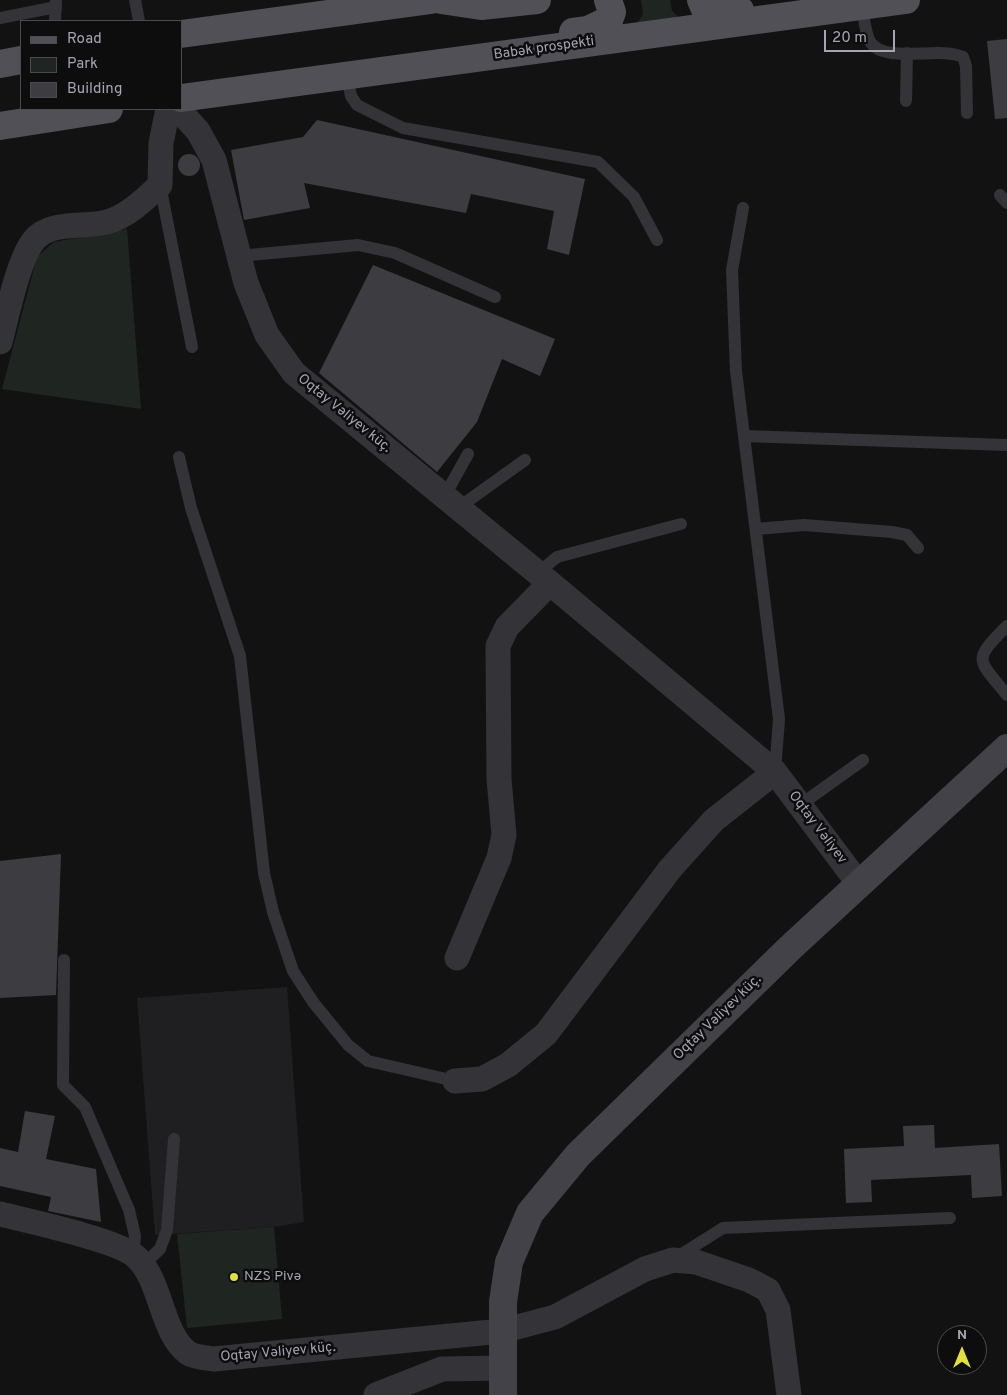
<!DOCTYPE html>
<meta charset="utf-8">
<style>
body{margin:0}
#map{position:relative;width:1007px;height:1395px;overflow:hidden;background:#131213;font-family:Overpass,sans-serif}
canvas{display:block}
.legend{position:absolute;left:20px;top:20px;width:162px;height:90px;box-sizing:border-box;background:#0e0d0e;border:1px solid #4a4a50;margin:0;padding:6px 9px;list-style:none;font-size:15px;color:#a5a5b3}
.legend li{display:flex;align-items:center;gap:10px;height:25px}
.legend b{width:25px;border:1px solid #4a4a50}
.north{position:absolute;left:937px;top:1325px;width:50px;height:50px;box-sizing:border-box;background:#0e0d0e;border:1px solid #4a4a50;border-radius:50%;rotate:0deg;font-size:14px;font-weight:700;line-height:20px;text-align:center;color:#a5a5b3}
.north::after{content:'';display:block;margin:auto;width:18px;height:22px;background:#e0df3d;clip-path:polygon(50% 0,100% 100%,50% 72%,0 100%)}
.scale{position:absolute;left:824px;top:30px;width:71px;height:22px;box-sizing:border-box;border:2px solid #a5a5b3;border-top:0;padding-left:6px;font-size:15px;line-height:18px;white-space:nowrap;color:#a5a5b3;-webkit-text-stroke:4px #0e0d0e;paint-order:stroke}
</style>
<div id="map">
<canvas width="1007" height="1395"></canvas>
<ul class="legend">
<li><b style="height:6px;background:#515057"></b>Road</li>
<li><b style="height:14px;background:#1f2622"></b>Park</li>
<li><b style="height:14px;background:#3d3c40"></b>Building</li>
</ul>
<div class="north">N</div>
<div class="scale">20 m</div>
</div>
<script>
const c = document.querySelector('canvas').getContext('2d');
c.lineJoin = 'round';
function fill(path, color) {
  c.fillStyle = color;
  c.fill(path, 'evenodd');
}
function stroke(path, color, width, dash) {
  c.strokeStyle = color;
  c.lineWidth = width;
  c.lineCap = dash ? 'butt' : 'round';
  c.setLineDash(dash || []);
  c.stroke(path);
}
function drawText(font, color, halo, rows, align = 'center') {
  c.font = font + ' Overpass,sans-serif';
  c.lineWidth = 5;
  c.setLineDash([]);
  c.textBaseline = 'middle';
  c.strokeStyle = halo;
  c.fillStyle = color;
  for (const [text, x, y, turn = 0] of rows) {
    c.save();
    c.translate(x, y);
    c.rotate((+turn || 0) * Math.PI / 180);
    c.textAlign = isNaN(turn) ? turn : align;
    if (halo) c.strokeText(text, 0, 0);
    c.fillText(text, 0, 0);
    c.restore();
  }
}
const built = new Path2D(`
 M287,987l17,235 -30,5 -119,8 -18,-237z`);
const green = new Path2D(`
 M641,0h29l2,11 13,12 -52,7 10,-16z
 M127,229l14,180 -139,-20 35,-132 17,-15z
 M274,1227l8,92 -95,9 -10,-94z`);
const building = new Path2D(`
 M1007,39v79l-12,1 -8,-78z
 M317,120l268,59 -16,76 -22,-6 7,-38 -83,-17 -5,19 -162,-30 6,25 -66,12 -13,-70 72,-13z
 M178 165a11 11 0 1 1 22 0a11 11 0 1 1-22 0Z
 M373,265l182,74 -15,37 -38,-17 -25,63 -40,50 -118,-99z
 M61,854l-5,141 -56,3v-137z
 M25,1111l30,5 -9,43 50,10 5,53 -53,-11 3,-14 -51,-11v-38l18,4z
 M934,1125l1,23 64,-4 3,52 -30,2 -1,-23 -100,5 1,22 -26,1 -2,-54 60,-3 -1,-20z`);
const lane = new Path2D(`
 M135,0l4,21
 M862,6c2,10 3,29 9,37 15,21 68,3 92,14l3,9 1,47
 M0,18l56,-11
 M55,21l1,-21
 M347,76l4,20 6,9 46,23 195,34 36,35 23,43
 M906,101l1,-48
 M160,185l32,162
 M1000,195l7,8
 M743,208l-11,62 4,101 43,348 -4,53
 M239,256l119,-11 37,8 100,44
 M744,436l263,9
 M179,457l12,51 49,148 24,217 9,39 20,59 20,31 35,43 20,16 87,20
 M444,497l24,-43
 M458,508l67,-48
 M756,529l48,-4 88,7 15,3 11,13
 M538,573l19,-16 124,-33
 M1007,626c-35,35 -30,32 0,69
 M800,805l63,-45
 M64,960l-1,125 22,22 44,103 6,26 -2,18
 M677,1257l46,-29 227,-10
 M144,1264l16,-15 7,-19 7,-91`);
const street = new Path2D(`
 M178,109l20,22 16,29 32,123 21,52 27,38 256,210 225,189 84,112
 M0,342c7,-26 18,-82 34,-102 16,-20 51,-12 73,-18 21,-6 38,-23 53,-37l1,-42 7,-34
 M457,958l42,-100 5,-23 -5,-56 -1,-133 9,-19 43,-44
 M455,1081l27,-2 26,-14 38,-31 124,-165 44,-49 61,-48
 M0,1214c28,7 117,26 135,42 27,23 25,76 53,97 6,4 18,5 26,6l288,-28 53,-14 90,-48 28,-9 23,2 53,18 19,10 10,20 11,85
 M376,1395l66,-26 61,-1`);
const secondary = new Path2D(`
 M503,1395v-93l6,-40 21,-49 48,-58 213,-208 216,-199`);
const primary = new Path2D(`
 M441,0l40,6 56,-6
 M701,0l4,9 9,3 26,-2
 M573,32l15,-2 21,-10 3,-8 -4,-12
 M181,34l250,-34
 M0,64l21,-4
 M181,98l725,-98
 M0,126l109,-17`);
const markers = [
 [234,1277,5,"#e0df3d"]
];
const streetNames = [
 ["Babək prospekti",544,49,-8],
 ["Oqtay Vəliyev küç.",344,414,39],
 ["Oqtay Vəliyev",817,828,53],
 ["Oqtay Vəliyev küç.",718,1018,-44],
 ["Oqtay Vəliyev küç.",278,1353,-5]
];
const poiNames = [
 ["NZS Pivə",244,1277]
];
fill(built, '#1f1e20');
fill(green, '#1f2622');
fill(building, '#3d3c40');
stroke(lane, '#343338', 12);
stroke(street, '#343338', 25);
stroke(secondary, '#424248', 28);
stroke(primary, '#515057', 28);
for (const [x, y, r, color] of markers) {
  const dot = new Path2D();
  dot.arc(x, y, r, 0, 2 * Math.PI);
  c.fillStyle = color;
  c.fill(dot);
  stroke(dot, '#0e0d0e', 2);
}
drawText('14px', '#a5a5b3', '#0e0d0e', streetNames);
drawText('14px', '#a5a5b3', '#0e0d0e', poiNames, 'left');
</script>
